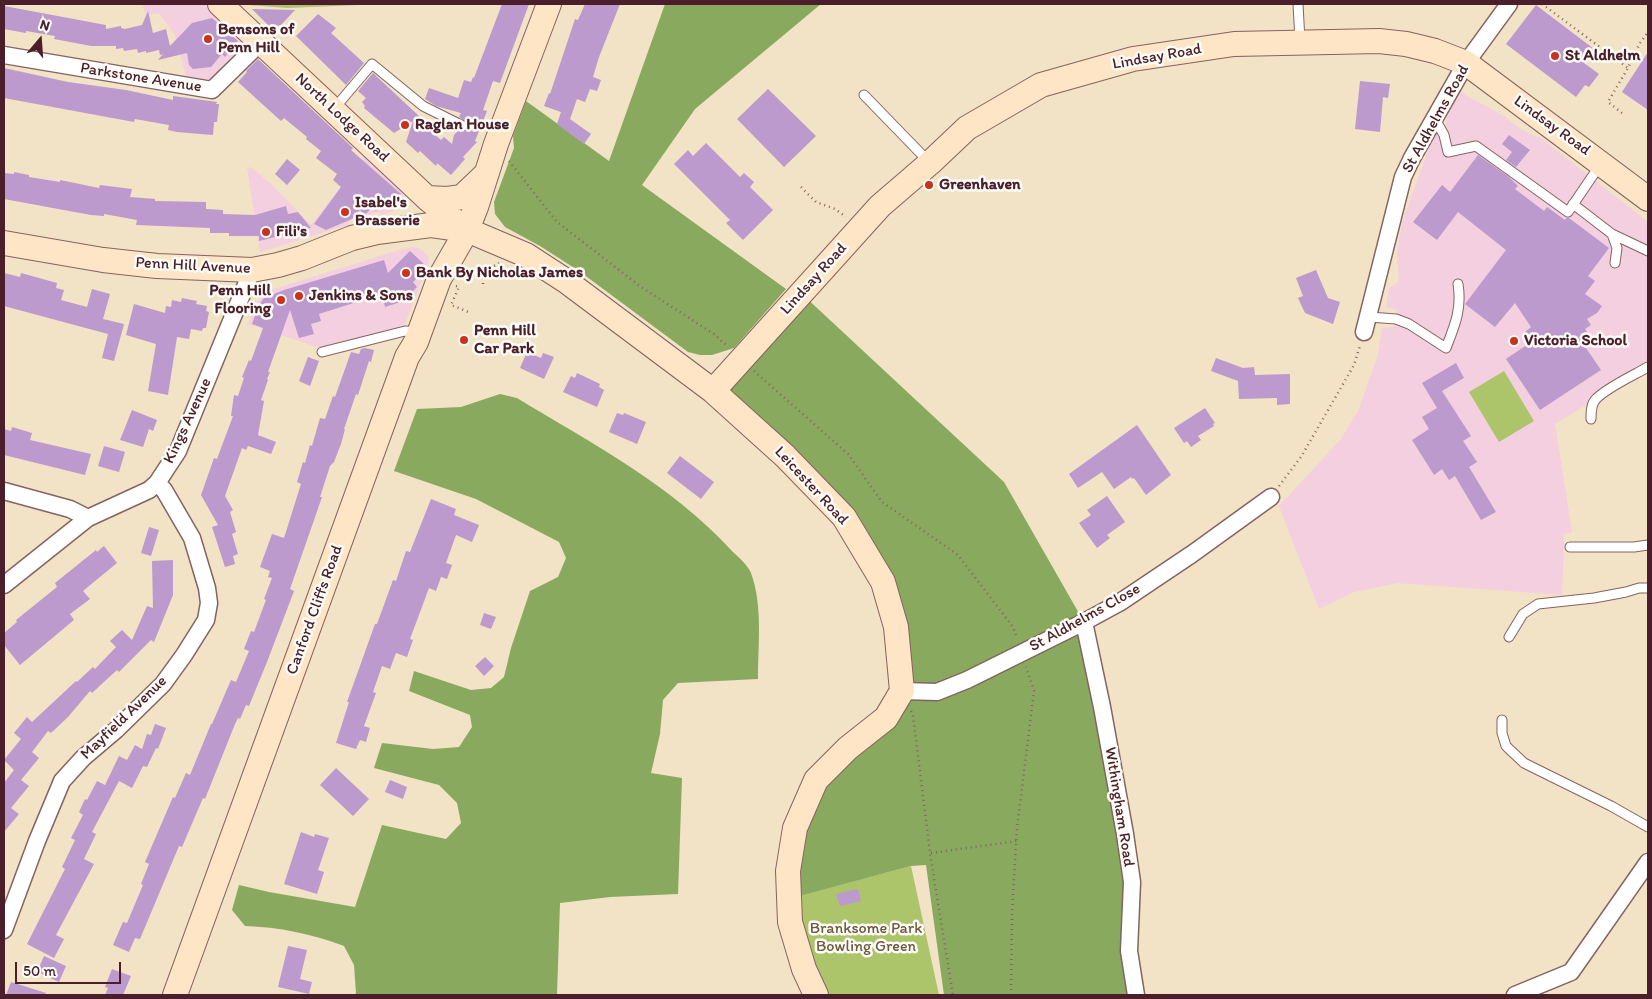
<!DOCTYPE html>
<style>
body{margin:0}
#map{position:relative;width:1652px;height:999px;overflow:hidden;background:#f2e2c6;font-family:Itim,sans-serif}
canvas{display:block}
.frame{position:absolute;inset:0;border:5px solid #4a1f2b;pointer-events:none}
.north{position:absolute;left:15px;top:15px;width:50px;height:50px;-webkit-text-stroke:4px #fdfcf7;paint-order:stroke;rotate:18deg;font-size:14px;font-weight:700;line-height:20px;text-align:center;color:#4a1f2b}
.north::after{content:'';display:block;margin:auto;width:18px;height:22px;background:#4a1f2b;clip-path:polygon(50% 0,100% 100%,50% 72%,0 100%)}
.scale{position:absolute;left:15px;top:962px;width:106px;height:22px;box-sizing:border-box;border:2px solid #4a1f2b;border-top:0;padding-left:6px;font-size:15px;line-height:18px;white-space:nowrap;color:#4a1f2b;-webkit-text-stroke:4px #fdfcf7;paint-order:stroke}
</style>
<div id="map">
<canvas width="1652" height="999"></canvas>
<div class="frame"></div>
<div class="north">N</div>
<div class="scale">50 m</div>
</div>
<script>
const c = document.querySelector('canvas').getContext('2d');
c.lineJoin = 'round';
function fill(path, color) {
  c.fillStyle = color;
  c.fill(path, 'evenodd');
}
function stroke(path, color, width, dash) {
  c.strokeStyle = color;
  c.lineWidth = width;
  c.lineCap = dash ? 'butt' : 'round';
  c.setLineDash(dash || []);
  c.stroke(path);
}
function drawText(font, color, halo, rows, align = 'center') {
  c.font = font + ' Itim,sans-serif';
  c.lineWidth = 5;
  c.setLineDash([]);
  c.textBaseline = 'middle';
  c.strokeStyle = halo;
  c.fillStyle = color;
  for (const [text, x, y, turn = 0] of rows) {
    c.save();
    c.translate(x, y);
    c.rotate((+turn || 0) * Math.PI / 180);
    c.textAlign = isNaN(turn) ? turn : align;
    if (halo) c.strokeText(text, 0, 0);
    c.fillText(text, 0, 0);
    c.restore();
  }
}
const built = new Path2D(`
 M142,4h78l40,39 -48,47 -28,-4 1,-14 -10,-37 -16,-22 -13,2z
 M1460,92l44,24 18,14 20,9 106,83v145l-93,57 17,108 -8,2 -2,61 -164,-12 -44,9 -35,17 -40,-103 62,-67 17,-28 20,-56 4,-27 12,-1 3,-17 -11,-3 3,-19 10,-6 -2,-31 6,-31 31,-87 10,1 3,-18z
 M364,157l37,33 3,9 -2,8 -20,8 -4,-3 -27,8 -4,5 -87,27 -13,-85 5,1 20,17 39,40z
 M413,247l8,2 7,7 1,6 -25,64 -81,23 -75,-25 11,-25 3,-4 9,-5 125,-39z`);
const green = new Path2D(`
 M237,4h145l-95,4z
 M1504,371l30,50 -35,21 -30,-50z
 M911,866l28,129h-114l-25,-78 -3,-21z`);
const forest = new Path2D(`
 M665,4h156l-126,105 -53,76 144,104 -52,59 -22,7h-12l-12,-3 -109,-81 -39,-25 -35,-19 -10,-13 -1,-12 20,-54 -1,-12 13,-35 83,60z
 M802,294l202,188 80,140 41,212 11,161h-192l-18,-130 -15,1 -123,33 28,-119 86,-89 -6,-64 -52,-110 -131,-126z
 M500,394l17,4c74,45 155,87 214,152 6,6 17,15 20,23 12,33 7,71 7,106l-80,4 -15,17 -3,34 -9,39 31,5 -4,116 -68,3 -50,6 -3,92h-203l2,-2 -2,-28 -10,-19c-31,-12 -66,-19 -99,-20l-13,-16 7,-25 30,7 86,15 27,-82 64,14 15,-16 -4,-20 -18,-18 -65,-17 8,-25 51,6 26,-2 13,-20 -2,-12 -61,-24 5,-20 57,19 20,-2 13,-11 7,-29 19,-57 28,-14 8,-19 -7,-16 -83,-43 -82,-28 23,-62 44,-2z`);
const building = new Path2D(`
 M502,4h27l-29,79 -7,-2 -10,29 4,1 -12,30 2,1 -14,15 2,2 -14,16 -14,-12 -1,3 -16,-15 -2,2 -12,-11 7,-21 -19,12 -30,-25 1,-2 -3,-4 4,-4 -8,-7 15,-18 47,44 -3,2 24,21 3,-3 8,7 2,-9 4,-4 6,1 4,-3v-6l-9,-6 2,-4 -25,-7 -11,-7 4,-11 29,10 6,-18 7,2 2,-5 1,1z
 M585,4h35l-21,53 -6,20 8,3 -4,11 -7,-2 -5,13 -8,-3 -7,20 21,15 -7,10 -27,-20 4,-12 -17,-6 5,-13 1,1 25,-75 3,1z
 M1536,5l58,44 -10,14 15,11 -10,13 -4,-2 -9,12 -70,-53z
 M4,6l102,19v4l15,-3v2l4,1 17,-4 6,-14 5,22 13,-4 4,17 22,-23 20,-5 26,23 -13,16 -3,-3 -11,13 -18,2 -4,-4 -2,-12 -29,7 5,-6 -3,1 -1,-5 -13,3v-2l-8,2 -1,-4 -13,2 -1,-3 -7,1v-3h-25l-37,-7 1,-3 -29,-5v2l-22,-4z
 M252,9l43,1 -14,15 -11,2z
 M318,14l18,14 -5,5 33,30 -18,22 -50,-49z
 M1648,52v58l-26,-18z
 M258,59l95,89 -2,2 50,44 -12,12 -5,-4 -8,9 -4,-4 -7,8 -5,-5 -8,9 -26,11 -12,-6 27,-37 -8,-7 4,-6 -21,-16 5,-7 -15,-12 1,-2 -23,-19 -3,3 -43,-39 9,-10 -1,-1z
 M4,68l64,14 58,8 47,10v-4l44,6 -1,2h3l-2,18h-3l-1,13 -36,-3 -9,-2 1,-5 -34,-6 -1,3 -130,-24z
 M1360,81l30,3 -2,14 -5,-1 -3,35 -25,-3z
 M768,89l48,47 -32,31 -47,-48z
 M1509,135l21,15 -14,17 -10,-7 6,-8 -10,-8z
 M706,143l34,34 4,-4 10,9 -4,5 23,23 -30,30 -17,-17 4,-3 -56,-56 14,-14 5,6z
 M1478,155l31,22 9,9 -3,3 29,22 3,-4 18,13 1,-2h3l40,30 -21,28 7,5 -10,13 17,12 -5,7 -10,6 4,6 -6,4 7,10 -8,6 17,25 -61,40 -34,-51 25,-17 -6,-10 6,-5 -16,-24 -20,24 -30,-23 41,-54 -48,-38 -21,28 -24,-18 29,-37 8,7z
 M287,159l13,11 -13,15 -12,-11z
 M14,172l15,3v2l31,5v-2l39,8 1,-3 32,4 -2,8 25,2v2l51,1v7l17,1v4l32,1 31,-9 2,8 10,-2 13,16 -52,13v-5h-30v-3h-19v-5l-74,-3 1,-5 -33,-6v2l-13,-1 -87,-16v-26l10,1z
 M410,251l14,13 -4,3 4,4 -11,11 4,5 -6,6 2,2 -6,5 -22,7 -3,-13 -63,20 2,7 -10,3 3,10 -15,4 -9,-28 -22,62h2l-3,7 1,1 -7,20 3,1 -6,34 18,7 -5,12 -23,-8 -2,4 -4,-2 -17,48 8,14 -3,2 6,20 -4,2 6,20 -5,2 2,8 -10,3 -13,-40 6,-2 -17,-30 13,-37 3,1 16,-43h-2l3,-21 4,1 6,-18 -2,-1 7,-17 2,1 12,-33 -11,-4 7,-19 5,-7 20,-8 100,-30 4,13z
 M1316,270l12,28 12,4 -7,22 -28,-11 -7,-15 5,-2 -7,-18z
 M4,273l16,4 1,-4 36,10 -1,5 8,2 -3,10 26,7 5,-18 18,5 -7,25 21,5 -10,37 -12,-3 6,-24 -104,-28z
 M182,298l15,3 -1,3 11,2 -1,5 3,1 -3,16h-3l-1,3 -11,-2 -2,10 -12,-2 -9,58 -20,-4 8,-47 -30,-9 8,-31 31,9 1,-7 5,1 1,-7 9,2z
 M365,348l9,2 -3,12 -2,-1 -11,34 -2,-1 -12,35h1l-4,15 -7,18 -4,4 -10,31h2l-32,92 4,2 -27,71 -18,44 -3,-1 -6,14 -2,-1 -3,6 -30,75 -2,-1 -21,49 -3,-1 -39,93 -5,-1 -6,14 -16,-7 10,-23 4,1 16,-38 -2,-1 8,-20 -4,-2 28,-65 2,1 11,-25 4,2 21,-51h1l19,-44 5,2 13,-31 -5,-2 7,-18 3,1 12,-32 -2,-1 8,-21 -4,-1 2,-6 -10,-4 12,-33 12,4 17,-54 -4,-2 6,-20 2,1 5,-18 2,1 8,-28 5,1 8,-23 2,1 16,-45 8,2 2,-5z
 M527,352l14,6 2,-5 11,4 -10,22 -24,-11z
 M308,357l11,4 -9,25 -11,-5z
 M1216,358l27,10 11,-1 1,8 35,-1v30l-13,1v-7l-38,1 -1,-18 -27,-10z
 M1456,363l8,15 -22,13 29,45 -8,5 14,21 -8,5 27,45 -15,8 -26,-44 -6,4 -7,-11 -8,6 -22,-35 17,-11 -7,-12 15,-9 -15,-25z
 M577,373l23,11 -1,3 5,3 -7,17 -34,-15 8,-16 4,2z
 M1205,408l10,15 -2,1 1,2 -16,10 3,4 -10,7 -4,-6 -3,2 -10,-15z
 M132,410l25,10 -4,11 -4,-2 -6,18 -23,-7z
 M617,413l6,2 1,-2 22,9 -9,22 -28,-12z
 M1137,425l34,50 -25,20 -12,-17 -2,1 -1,-2 -17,12 -12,-17 -24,16 -9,-14z
 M12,427l20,6 -2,7 61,14 -6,21 -81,-20v-26l7,2z
 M104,446l21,6 -6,20 -21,-6z
 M680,456l34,26 -13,17 -34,-26z
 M1107,496l18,26 -18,13 3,3 -13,10 -18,-25 12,-8 -4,-5z
 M431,499l25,10 -2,6 25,10 -7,17 -16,-7 -10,28 6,2 -5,14 -6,-2 -5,14 -7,-3 -19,51 3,1 -6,17 -11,-4 -6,16 -8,-3 -9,26 3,1 -12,33 6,2 -4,14 -6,-2 -4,9 -20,-6 13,-41h-2l28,-78h2l16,-44 3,1 10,-30 4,1z
 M149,527l10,3 -8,26 -10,-3z
 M104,546l13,17 -34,28 7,8 -20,15 4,6 -54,45 -16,-20v-12l13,-11 -1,-2 41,-33 -2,-4 41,-33 1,2z
 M173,560v35l-19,47 -3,-2 -32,32 -2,-2 -25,23 -2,-2 -22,26 -17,16 -3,-2 -16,21 7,6 -18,22 8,6 -18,22 8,6 -15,18v-49l10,-13 -10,-10 17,-21 -7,-6 13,-16 5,5 44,-41 1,1 16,-15 2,2 21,-22 -6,-6 12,-11 10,10 15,-34 6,2 -1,-47z
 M484,613l12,4 -5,12 -11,-4z
 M485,657l9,9 -10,10 -9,-10z
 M155,724l11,4 -8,21 -2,-1 -9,19 -4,-1 -11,22 -13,-7 -27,51 4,2 -12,25 10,5 -38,71 8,4 -10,19 -27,-14 38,-75 -3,-2 13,-27 -4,-2 12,-23 -4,-3 6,-13 2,1 10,-19 8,4 14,-29 8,4 8,-15 7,4 5,-15 4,1z
 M336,768l33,31 -16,17 -33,-31z
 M390,780l17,7 -4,12 -18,-7z
 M301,832l13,5 1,-3 14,4 -11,32 6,2 -7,22 -33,-10z
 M858,889l3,12 -21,5 -4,-12z
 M288,946l19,4 -7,29 12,3 -3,12 -31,-7z
 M44,956l22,10 -7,16 -22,-10z
 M112,969l19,7 -8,19h-18l3,-7 -3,-1z
 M11,982l35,11 -1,2h-39z`);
const path = new Path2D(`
 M1542,4l86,64
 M1622,113l-14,-11 20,-34 12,-25 8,-11
 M509,161l48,61 84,65 73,47 14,13
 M801,187l15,15 19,7 11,8
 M483,284l1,-14c5,-4 11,-3 15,-7
 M456,286l3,1 -8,18 20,8
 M754,371l94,83 34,48 76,53 55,72 4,11
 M1279,486l22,-29 53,-92 6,-19
 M911,711l2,5 18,144 22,135
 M931,853l86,-12
 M1011,995l1,-83 5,-84 17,-137 -8,-24`);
const lane = new Path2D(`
 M1298,4l2,37
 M864,95l66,68
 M333,110l39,-46 51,42 40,20
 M1435,119l9,16 4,17 28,-6 92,66 32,-47
 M1573,204l39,30 5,14 -2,15
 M1612,234l36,17
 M1369,317l27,2 13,5 37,24c9,-23 16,-39 12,-64
 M322,352l83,-21 14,1
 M1591,419c0,-7 0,-15 5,-20 10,-11 38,-24 52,-32
 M1570,547h64l14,-2
 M1509,637l14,-23 15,-10 56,-6 32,-6 13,-4h9
 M1502,720v13l4,13 18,17 87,43 37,21`);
const street = new Path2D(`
 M4,55l208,35 48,-47
 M1364,332l39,-155 9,-19 54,-95 43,-59
 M4,491l66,18 18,9
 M4,585l84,-67 61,-28 8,-7 21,-32 74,-181
 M1084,622l18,85 23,127 7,48 -3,69 7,44
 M902,691l35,1 30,-12 117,-58 35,-19 73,-49 79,-57
 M4,930l33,-89 25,-60 21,-23 33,-28 47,-46 21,-29 22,-35 3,-17 -2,-15 -15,-50 -28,-48 -7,-7
 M1515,995l56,-23 77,-110`);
const secondary = new Path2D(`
 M220,4l209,196 36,29
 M427,198l20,1 15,-2 22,-21
 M4,243l99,17 54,6 95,4 26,-5 24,-7 50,-20 25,-6 54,-7 36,5 59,25 40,26 147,110 72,65 59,61 39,65 13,45 6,64 -16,27 -38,30 -32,32 -21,48 -7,43 2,51 14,47 12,26
 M713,391l167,-185 50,-43 37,-35 74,-43 92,-26 101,-15 145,-3 27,3 29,7 31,12 182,136
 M175,995l232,-638 9,-15 23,-63 28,-49 9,-23 20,-63 53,-140`);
const markers = [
 [208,39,5,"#c8321e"],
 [1555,56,5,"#c8321e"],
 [405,125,5,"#c8321e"],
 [929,185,5,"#c8321e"],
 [345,212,5,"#c8321e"],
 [266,232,5,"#c8321e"],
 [406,273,5,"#c8321e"],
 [299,296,5,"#c8321e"],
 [281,300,5,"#c8321e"],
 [464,340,5,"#c8321e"],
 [1514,341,5,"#c8321e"]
];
const poiNames = [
 ["Bensons of",218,30],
 ["Penn Hill",218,48],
 ["St Aldhelm",1565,56],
 ["Raglan House",415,125],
 ["Greenhaven",939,185],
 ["Isabel's",355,203],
 ["Brasserie",355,221],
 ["Fili's",276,232],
 ["Bank By Nicholas James",416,273],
 ["Penn Hill",271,291,"right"],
 ["Flooring",271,309,"right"],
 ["Jenkins & Sons",309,296],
 ["Penn Hill",474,331],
 ["Car Park",474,349],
 ["Victoria School",1524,341]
];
const streetNames = [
 ["Lindsay Road",1157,57,-10],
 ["Parkstone Avenue",141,78,9],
 ["North Lodge Road",342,118,43],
 ["St Aldhelms Road",1436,119,-61],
 ["Lindsay Road",1552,126,36],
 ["Penn Hill Avenue",193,266,3],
 ["Lindsay Road",814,279,-48],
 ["Kings Avenue",188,421,-65],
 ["Leicester Road",811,486,47],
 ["Canford Cliffs Road",315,610,-70],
 ["St Aldhelms Close",1085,618,-29],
 ["Mayfield Avenue",124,718,-44],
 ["Withingham Road",1119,807,81]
];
const parkNames = [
 ["Branksome Park",866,929],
 ["Bowling Green",866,947]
];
fill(built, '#f3cfe0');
fill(green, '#acc46a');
fill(forest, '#89aa5e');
fill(building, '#bc9acd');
stroke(lane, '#856361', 11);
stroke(street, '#856361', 19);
stroke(secondary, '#856361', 26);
stroke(path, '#856361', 2.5, [1, 4]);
stroke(lane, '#fff', 9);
stroke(street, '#fff', 16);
stroke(secondary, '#fde5c5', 24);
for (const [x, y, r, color] of markers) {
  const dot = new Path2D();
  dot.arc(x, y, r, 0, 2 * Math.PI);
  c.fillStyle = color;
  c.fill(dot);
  stroke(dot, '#fdfcf7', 2);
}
drawText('bold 16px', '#4a1f2b', '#fdfcf7', poiNames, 'left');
drawText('16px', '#4a1f2b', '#fdfcf7', streetNames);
drawText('16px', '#6c5941', '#fdfcf7', parkNames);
</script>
